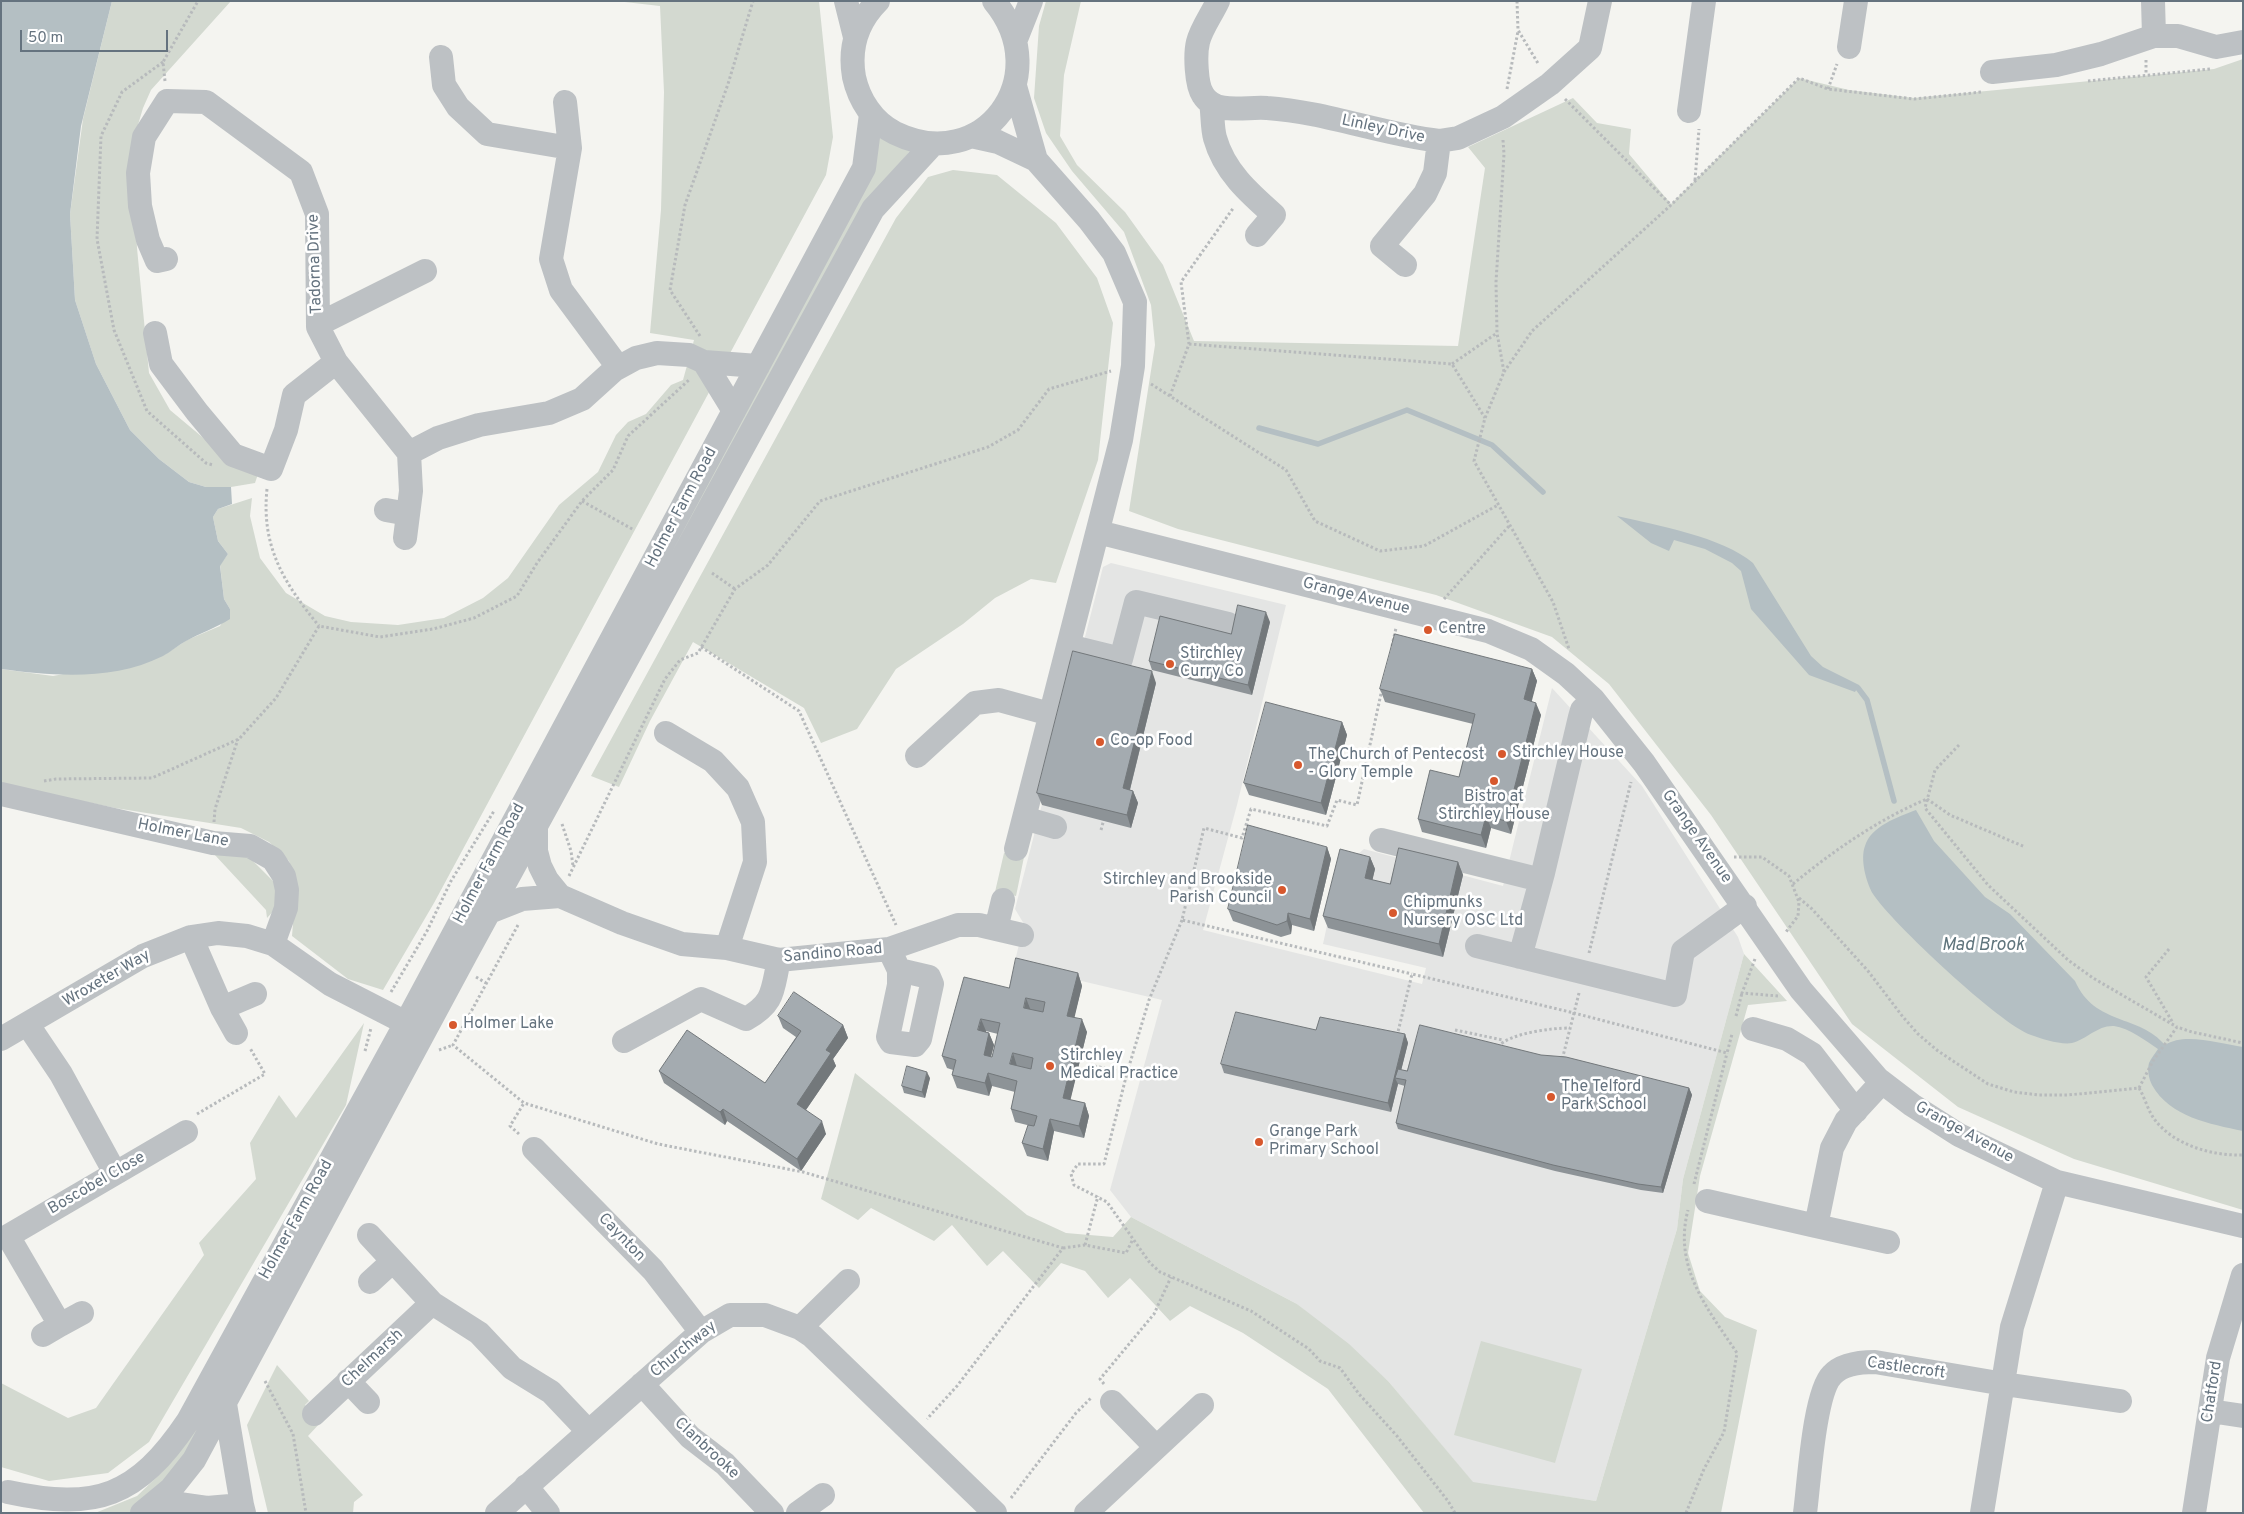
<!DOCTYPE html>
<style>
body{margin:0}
#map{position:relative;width:2244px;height:1514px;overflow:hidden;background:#f4f4f0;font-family:Overpass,sans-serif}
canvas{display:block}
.frame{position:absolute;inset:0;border:2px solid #65737f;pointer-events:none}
.scale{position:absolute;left:20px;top:30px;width:148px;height:22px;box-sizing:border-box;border:2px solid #65737f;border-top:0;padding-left:6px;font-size:15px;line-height:18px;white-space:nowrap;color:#65737f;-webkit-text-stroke:4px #fff;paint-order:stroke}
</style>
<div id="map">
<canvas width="2244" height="1514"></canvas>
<div class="frame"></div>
<div class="scale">50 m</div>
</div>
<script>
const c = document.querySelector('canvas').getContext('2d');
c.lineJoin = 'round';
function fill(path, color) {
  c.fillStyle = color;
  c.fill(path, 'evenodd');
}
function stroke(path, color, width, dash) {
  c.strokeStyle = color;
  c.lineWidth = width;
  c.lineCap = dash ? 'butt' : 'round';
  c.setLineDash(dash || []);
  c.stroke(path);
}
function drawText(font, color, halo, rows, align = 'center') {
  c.font = font + ' Overpass,sans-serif';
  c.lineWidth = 5;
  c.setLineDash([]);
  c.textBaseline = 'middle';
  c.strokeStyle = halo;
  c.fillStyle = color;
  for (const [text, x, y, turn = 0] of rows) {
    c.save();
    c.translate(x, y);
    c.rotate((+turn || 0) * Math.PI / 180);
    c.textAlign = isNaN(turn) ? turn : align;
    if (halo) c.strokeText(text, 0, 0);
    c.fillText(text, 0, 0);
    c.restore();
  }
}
const built = new Path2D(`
 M1111,563l175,42 -49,200 -34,125 219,54 4,-16 -103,-24 20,-93 14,4 7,-6 139,37 49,-198 90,98 96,151 6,17 -61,225 -6,50 -81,272 -123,-18 -84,-101 -92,-78 -166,-87 -21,-27 52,-190 -148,-35 10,-41 -9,-15 88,-342z`);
const green = new Path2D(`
 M112,1h119l-80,89 -8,18 -11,37 5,103 12,125 21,37 37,31 55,21 -7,21 -24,4h-25l-17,-5 -30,-23 -29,-29 -34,-66 -21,-64 -5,-86 13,-95z
 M616,1h203l14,136 -7,38 -392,728 -51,87 -35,-11 -56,-43 4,-49 -7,-26 -20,-19 -28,-14 -126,-20 -114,-24v-115l52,7 111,-21 23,-15 33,-14 10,-17 -6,-10 -4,-34 8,-11 -10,-13 -5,-24 5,-8 34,-11 -2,18 10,42 26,35 39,23 26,6 47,3 46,-7 39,-20 25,-20 51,-73 39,-33 18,-37 12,-13 18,-8 25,-29 12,-5 11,-40 -44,-7 11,-123 3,-118 -4,-86z
 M1046,1h35l-17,74 -4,61 17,29 48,47 38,53 31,76 264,5 27,-178 -17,-21 105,-49 24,25 34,6 -2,25 42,50 128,-126 50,12 65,8 300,-29 29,-10v1151l-169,-51 -116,-52 -106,-83 -141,-209 -102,-131 -57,-47 -116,-42 -258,-66 -49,-18 26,-166 -4,-40 -27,-73 -52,-61 -26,-38 -12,-35 5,-72z
 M877,135l34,15 -36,43 -690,1269 -31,34 -25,17h-34l42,-17 25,-24 22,-30z
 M953,170l44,5 59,48 41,55 16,45 -15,137 -42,123 -25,-4 -36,19 -32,26 -67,45 -39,60 -36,14 -17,-35 -111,-66 -43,79 -31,66 -28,-11 305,-558 32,-41z
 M239,853l13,7 29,29 -3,17 -11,12 -1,-8 -52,-56z
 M1004,853l20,4 -8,39 -21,-4z
 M1744,954l43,47 -39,4 -48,171 -12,77 12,38 25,26 32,13 -36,183h-297l-96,-124 -85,-56 -53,-27 -20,15 -40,-43 -22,20 -23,-27 -24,-8 -22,25 -36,-37 -16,15 -35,-41 -18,16 -63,-33 -13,12 -37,-21 34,-126 172,142 39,18 47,4 18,-20 166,87 52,40 40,38 84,100 123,19 81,-272 6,-50z
 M364,1023l-18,82 -197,337 -41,31 -59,8 -48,-14v-84l67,35 28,-10 108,-153 -5,-12 57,-64 -6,-36 29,-48 17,23z
 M1481,1341l101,28 -27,94 -101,-28z
 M277,1365l32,36 -4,4 16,17 -13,14 55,59 -9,7 -1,11h-85l-21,-88z`);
const water = new Path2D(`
 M1,1h111l-31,125 -11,88 5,86 21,64 34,66 29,29 30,23 17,5h25l1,17 -14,5 -5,8 5,24 10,13 -8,12 4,33 6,10v10c-14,9 -30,14 -44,22 -8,4 -15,11 -23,15 -50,25 -109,20 -162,13z
 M1617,516c39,9 106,21 136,47l58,93 12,11 36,18 -4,7 -46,-17 -58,-66 -10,-38 -9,-8 -27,-14 -31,-9 -5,11 -18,-8z
 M1916,810l18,31 51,56 25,17 65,67c20,45 64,33 90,64 20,-13 55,-1 78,2v84c-33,-7 -73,-14 -91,-46 -3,-6 -5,-15 -3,-22 2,-5 6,-9 9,-14 -12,-8 -29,-21 -44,-23 -16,-1 -27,13 -42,17 -11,2 -30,-4 -41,-8 -30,-10 -140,-113 -158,-141 -7,-12 -13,-35 -8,-48 6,-20 33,-29 51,-36z`);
const stream = new Path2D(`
 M1259,428l59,16 89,-34 85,35 51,47
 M1858,688l9,12 27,101`);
const path = new Path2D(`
 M1517,1l1,29 21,35
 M2146,60v15
 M163,62l-41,30 -21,44 -4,103 17,91 33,81 59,52 7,2
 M165,81l-2,-19 35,-61
 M2088,81l123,-12
 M1507,89l11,-58
 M1828,89l9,-25
 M1565,99l106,106
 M1503,140l1,14 -8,128 1,51 7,39 -19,46 -11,43 79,141 16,47
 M1695,180l4,-51
 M700,336l-30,-46 15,-85 43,-121 25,-83
 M1189,344l263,20 33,54
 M1452,364l45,-31
 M1504,372l28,-41 139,-126 128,-127 29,11 86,10 68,-7
 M1151,384l135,86 29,51 65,30 44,-5 74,-41
 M1170,396l19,-52 -8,-62 53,-75
 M267,489c-6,58 17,94 52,137
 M582,501l52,29
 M712,573l23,16
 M1444,599l66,-74
 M1392,646l4,-18
 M701,647l98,64 97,214
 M1382,689l-25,116 -20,-5 -10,26 -76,-17 -9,29 -38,-10 -22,92 230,54
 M1959,745l-24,25 -10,38 63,77 80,75 25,18 84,49
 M44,781l12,-2 96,-1 87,-39 37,-41 43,-72 61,11 53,-8 41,-11 43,-22 20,-33 45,-62 31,-31 15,-34 62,-57
 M1927,799l23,16 75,32
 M214,822l1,-13 23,-70
 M562,824l9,27 2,15
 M1101,830l3,-11
 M1734,857h28l27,19 10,26 -1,14 -12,16
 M569,876l96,-197 15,-19 18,-7 37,-64 33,-24 52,-64 168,-54 30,-17 31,-41 62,-18
 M1793,884c40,-33 86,-65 134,-85
 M1799,898l13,11 56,62 35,46 15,17 20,17 50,33 26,8 25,3h29l71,-7c6,10 9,23 16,32 19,25 57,36 88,35
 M1182,920l-33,80 -22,73 -23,91h-26l-7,10 3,11 33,17 43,61 10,9 91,39 58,38 11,12 20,7 19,26 38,42 51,65 7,12
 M518,925l-65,120 71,58 134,41 145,28 260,76 -106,138 -30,33
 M2169,949l-23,28 27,46
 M1589,953l42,-171
 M1755,959l-13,34 36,3
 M476,977l10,6
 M391,992l36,-61 24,-50 43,-70
 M1579,993l-5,20 153,40 5,-19
 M1736,1016l6,-23
 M1455,1030l48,10
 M1397,1036l15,-62 162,39 -12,47
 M1498,1047c11,-14 54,-19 72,-19
 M439,1050l14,-5
 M365,1051l6,-23
 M1094,1066l33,7
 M2139,1088l14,-27 24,-34 15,5 51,11
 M197,1114l68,-40 -15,-26
 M519,1134l-9,-8 14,-23
 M1694,1184l33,-131
 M1085,1245l13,-49
 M1063,1248l22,-3 41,8 7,-14
 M265,1381l28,53 13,79
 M1104,1384l-4,-5 54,-65 17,-37
 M1011,1498l65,-85 15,-15
 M1686,1513l18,-44 20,-37 13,-79c-30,-45 -64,-86 -49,-143`);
const minor = new Path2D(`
 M846,1l9,36
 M878,1c-21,21 -29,47 -24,76 5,23 19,45 41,56 88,43 162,-56 99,-132
 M1218,1c-6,13 -17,28 -20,41 -3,12 -2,43 5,53 13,21 44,11 64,13 58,4 114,26 172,33l19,-3 45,-21 47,-33 40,-36 10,-47
 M2154,36h24l38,11 27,-5
 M1016,39l15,-38
 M1849,47l7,-46
 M441,57l3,28 14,22 29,27 83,14 -19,111 10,31 57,77
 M1992,72l64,-7 45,-11 53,-18 -1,-35
 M1015,86l21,74
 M565,102l5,46
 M1211,103c2,11 1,24 4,35 9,33 34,55 59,77l-17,20
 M1689,111l15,-110
 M971,136l27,6 38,18 53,60 25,33 21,49 -2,64 -12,74 -105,409
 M166,259l-9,2 -9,-21 -8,-34 -2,-33 6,-36 23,-36 39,1 95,70 16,42 1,113 18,35 73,91 29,-15 41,-13 70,-12 33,-14 32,-29 22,-12 21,-5 32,2 15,7 54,4
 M1405,265l-23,-19 43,-52 10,-21 4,-32
 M319,324l106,-53
 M155,333l6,31 36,48 36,43 38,14 15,-39 8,-35 42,-33
 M704,362l30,49
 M386,510l22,4
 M1098,532l390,99 43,18 35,25 27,25 51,64 157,227 77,89 34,26 47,30 98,47 186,44
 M405,538l6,-47 -2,-38
 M1068,646l53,13 15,-57 92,22
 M666,733l47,28 25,27 15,34 2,40 -28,86
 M917,756l58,-53 24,-3 51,14
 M1,794l212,49 37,3 23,13 11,17 3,14 -1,18 -13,36
 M1024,818l31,9
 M536,826v25l4,15 7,14 13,16 62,27 60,21 45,4 52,12 110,-11 69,-24h21l43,10
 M1381,840l160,40
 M489,912l33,-13 38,-3
 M996,929l7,-29
 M191,937l31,71 14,25
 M1477,946l198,49 8,-44 62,-45
 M889,949l10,21v15l-11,52 3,5 24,3 5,-6 12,-55 -3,-7 -30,-7
 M1520,957l23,-84 37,-156 2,-7 11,-11
 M222,1008l33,-14
 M28,1025l33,49 54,99
 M1753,1029l34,10 25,15 44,57
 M1,1039l142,-83 48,-19 27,-4 29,3 26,8 57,40 76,39
 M624,1041l77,-42 45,20c29,-16 26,-29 33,-59
 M534,1149l119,121 48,62
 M1707,1201l109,25 16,-78 14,-27 36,-39
 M1816,1226l72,16
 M369,1235l63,68 47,30 33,35 39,24 37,39
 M370,1282l23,-21
 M82,1313l-22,12 -52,-89 178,-104
 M800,1328l48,-47
 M43,1335l17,-10
 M348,1381l20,21
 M642,1384l48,53 35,27 47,49
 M1112,1402l44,45
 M225,1404l17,101
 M2210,1411l33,5
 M314,1414l118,-111
 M526,1486l22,27
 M8,1492c88,19 129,5 180,-71l218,-398 458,-855 7,-54
 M158,1501l49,7 35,-3 2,8
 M142,1513l29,-24 23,-29 272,-506 407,-745 60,-65
 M497,1513l204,-181 29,-17h35l35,13 12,8 183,177
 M798,1513l25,-18
 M1086,1513l116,-108
 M1805,1513c4,-29 9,-120 27,-138 10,-11 29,-13 43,-13l129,22 116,17
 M1982,1513l30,-186 45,-145
 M2194,1513l24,-155 25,-83`);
const wall = new Path2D(`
 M1270,622l-18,73 -100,-25 -3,-9z
 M1532,669l5,12 -6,20 10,14 -30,119 -20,-6 -5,20 -64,-16 -4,-13 41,-42 14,-53 -88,-22 -5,-13z
 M1156,683l-26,107 3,1 5,12 -7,25 -89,-23 -5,-12z
 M1342,722l5,13 -21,80 -77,-20 -5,-12z
 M1327,847l4,12 -17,72 -22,-6 -1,9 -10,3 -48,-16 -5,-12z
 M1370,857l5,12 -3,11 18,4 68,-22 5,13 -20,82 -115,-29 -5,-12z
 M1078,973l4,13 -8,31 13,15 -17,68 15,3 4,13 -5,22 -30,-7 -6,30 -21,-5 -5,-13 9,-17 -16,-4 -4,-13 4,-17 -23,-6 -3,10 -32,-8 -5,-13 1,-5 -6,-2 -5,-12 67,-68zM986,1031l12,3 -6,23h-1l3,-12 -5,-12 -3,-1z
 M778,1016l65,9 5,13 -15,21 3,7 -30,44 20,24 -25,37 -74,-50 -2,4 -61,-42 -5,-12 106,12 31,-46 -13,-9z
 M1316,1030l89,4 3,9 -7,27 6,1 134,-16 148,33 3,7 -29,98 -22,-3 -86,-19 -157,-42 -2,-6 9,-37 -7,-2 -7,28 -167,-39 -3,-9z
 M930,1078l-5,20 -21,-5 -2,-7z`);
const shadedWall = new Path2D(`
 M1266,612l4,10 -18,73 -4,-10z
 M1532,669l5,12 -8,31 -5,-13z
 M1152,671l4,12 -29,118 -4,-13z
 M1536,703l5,12 -30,119 -5,-13z
 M1342,722l5,13 -21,80 -5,-12z
 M1133,791l5,12 -7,25 -4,-13z
 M1486,816l5,12 -5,20 -5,-13z
 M1327,847l4,12 -17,72 -4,-12z
 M1370,857l5,12 -5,22 -5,-13z
 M1458,862l5,13 -20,82 -4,-13z
 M1288,913l4,12 -1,9 -4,-13z
 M1078,973l4,13 -10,42 -5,-12z
 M1026,998l5,13 -7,-3z
 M981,1019l5,12 -3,12 -5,-13z
 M1082,1019l5,13 -19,78 -5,-12z
 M843,1025l5,13 -15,21 3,7 -35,51 -4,-13 29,-54z
 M989,1033l5,12 -6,22 -4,-12z
 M1405,1034l3,9 -9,36 -4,-1 3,6 -7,28 -3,-9z
 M1013,1053l4,13 -7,-2z
 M927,1072l3,6 -5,20 -3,-6z
 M988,1073l4,13 -3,10 -4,-13z
 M1689,1088l3,7 -29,98 -2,-6z
 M1085,1103l4,13 -5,22 -5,-12z
 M723,1109l4,12 -2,4 -5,-13z
 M1050,1119l4,12 -6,30 -5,-12z
 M822,1121l4,13 -25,37 -4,-12z`);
const building = new Path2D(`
 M1238,605l28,7 -18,73 -99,-24 11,-45 71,18z
 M1395,634l137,35 -8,30 12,4 -30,118 -20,-5 -5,19 -63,-16 12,-49 29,7 16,-63 -95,-25z
 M1073,651l79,20 -29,117 10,3 -6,24 -90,-22z
 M1266,702l76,20 -21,81 -77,-20z
 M1248,825l79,22 -17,72 -22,-6 -1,8 -10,4 -49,-16z
 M1399,848l59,14 -19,82 -116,-28 17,-67 30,8 -5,21 25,6z
 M1016,958l62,15 -11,43 15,3 -19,79 22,5 -6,23 -29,-7 -7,30 -21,-6 6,-18 6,1 3,-10 -26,-7 6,-28 -29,-8 -3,10 -33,-8 4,-15 -14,-4 22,-79 45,11zM1026,998l19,4 -2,10 -19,-4zM981,1019l19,4 -8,34 -8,-2 5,-22 -11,-3zM1013,1053l20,5 -2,11 -21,-5z
 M794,992l49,33 -17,25 5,3 -34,51 25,17 -25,38 -74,-50 -3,3 -61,-41 28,-41 78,53 36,-52 -23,-15z
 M1236,1012l80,18 4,-13 85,17 -17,69 -167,-39z
 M1420,1025l121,30 25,2 123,31 -28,99 -23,-3 -85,-19 -157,-42 10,-43 -11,-2 3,-9 9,2z
 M907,1066l20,6 -5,20 -20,-6z`);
const markers = [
 [1428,630,5,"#d7582d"],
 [1170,664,5,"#d7582d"],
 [1100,742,5,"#d7582d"],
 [1502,754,5,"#d7582d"],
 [1298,765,5,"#d7582d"],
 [1494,781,5,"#d7582d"],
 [1282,890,5,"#d7582d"],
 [1393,913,5,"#d7582d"],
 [453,1025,5,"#d7582d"],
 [1050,1066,5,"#d7582d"],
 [1551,1097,5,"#d7582d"],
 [1259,1142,5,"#d7582d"]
];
const streetNames = [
 ["Linley Drive",1383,130,12],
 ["Tadorna Drive",316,264,-92],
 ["Holmer Farm Road",682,508,-62],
 ["Grange Avenue",1356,597,14],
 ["Holmer Lane",183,834,11],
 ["Grange Avenue",1696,837,55],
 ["Holmer Farm Road",490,864,-62],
 ["Sandino Road",833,954,-5],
 ["Wroxeter Way",107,979,-30],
 ["Grange Avenue",1964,1133,29],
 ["Boscobel Close",97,1184,-30],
 ["Holmer Farm Road",297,1220,-61],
 ["Caynton",621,1238,46],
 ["Churchway",684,1350,-39],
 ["Chelmarsh",373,1359,-43],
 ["Castlecroft",1906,1369,8],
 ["Chatford",2213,1392,-81],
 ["Clanbrooke",706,1449,43]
];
const poiNames = [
 ["Centre",1438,630],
 ["Stirchley",1180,655],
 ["Curry Co",1180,673],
 ["Co-op Food",1110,742],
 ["Stirchley House",1512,754],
 ["The Church of Pentecost",1308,756],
 ["- Glory Temple",1308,774],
 ["Bistro at",1494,798,"center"],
 ["Stirchley House",1494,816,"center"],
 ["Stirchley and Brookside",1272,881,"right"],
 ["Parish Council",1272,899,"right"],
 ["Chipmunks",1403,904],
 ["Nursery OSC Ltd",1403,922],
 ["Holmer Lake",463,1025],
 ["Stirchley",1060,1057],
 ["Medical Practice",1060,1075],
 ["The Telford",1561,1088],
 ["Park School",1561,1106],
 ["Grange Park",1269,1133],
 ["Primary School",1269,1151]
];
const waterNames = [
 ["Mad Brook",1983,946]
];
fill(built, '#e4e5e4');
fill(green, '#d3d9d0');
fill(water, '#b4bfc3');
stroke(stream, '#b4bfc3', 5.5);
stroke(path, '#b7babc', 3, [2.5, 2.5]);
stroke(minor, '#bdc1c4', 24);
fill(wall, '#8d9397');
fill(shadedWall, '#73787b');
fill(building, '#a4abb0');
stroke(building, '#73787b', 1);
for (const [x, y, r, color] of markers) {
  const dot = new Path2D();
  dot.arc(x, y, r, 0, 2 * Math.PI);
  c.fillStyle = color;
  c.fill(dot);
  stroke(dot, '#fff', 2);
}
drawText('16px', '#65737f', '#fff', streetNames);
drawText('16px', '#65737f', '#fff', poiNames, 'left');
drawText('italic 18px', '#60757d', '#fff', waterNames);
</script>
